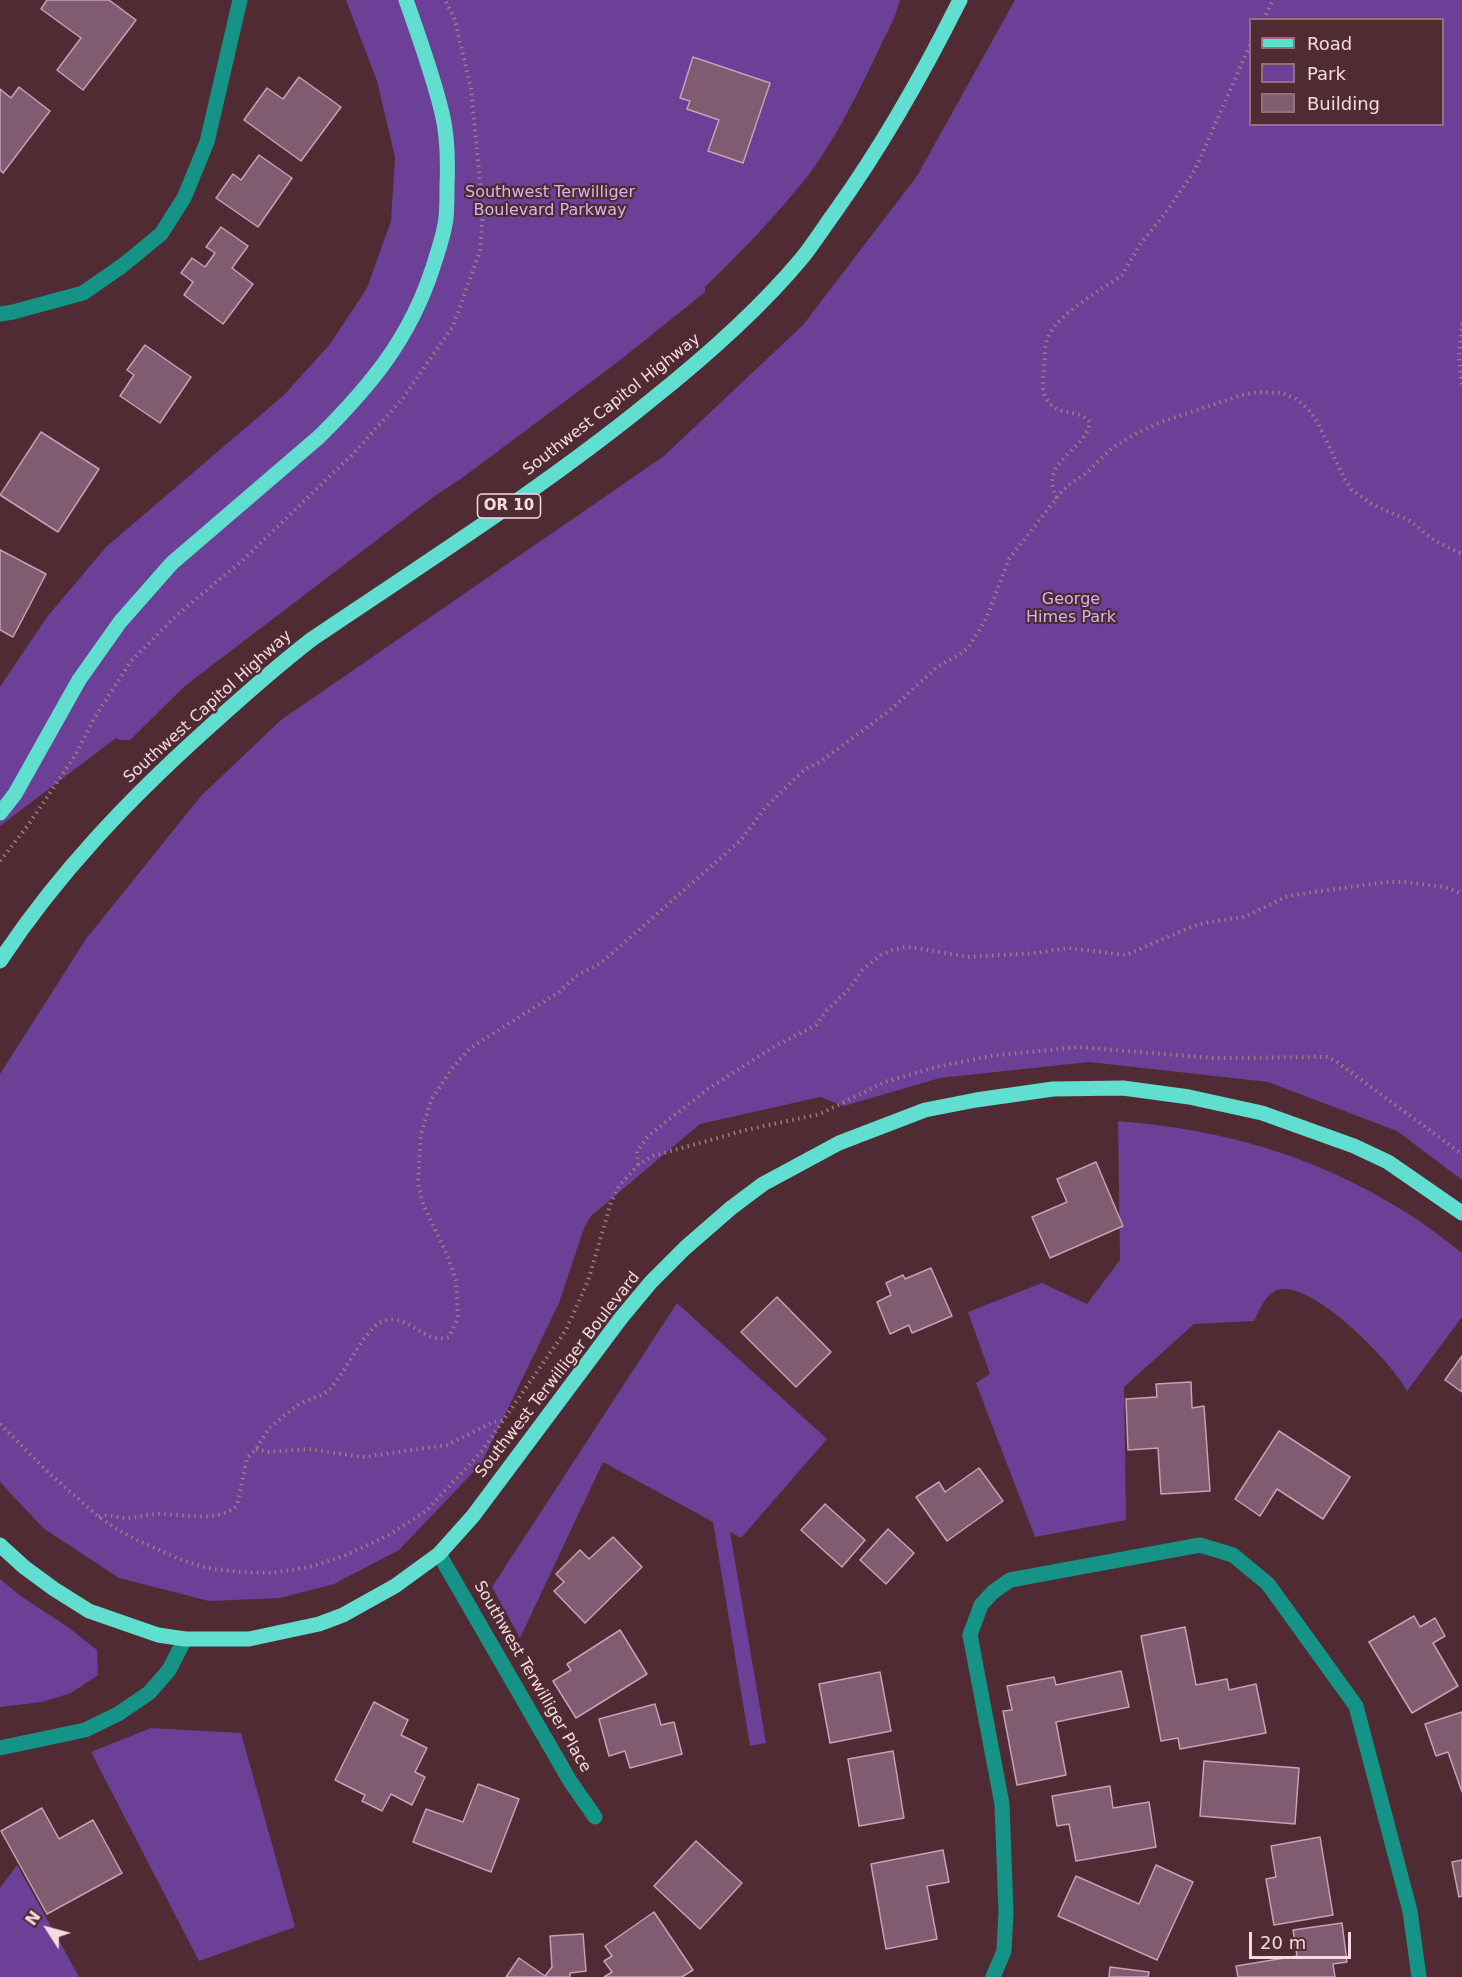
<!DOCTYPE html>
<style>
body{margin:0}
#map{position:relative;width:1462px;height:1977px;overflow:hidden;background:#502b34;font-family:"DejaVu Sans",sans-serif}
canvas{display:block}
.legend{position:absolute;left:1249px;top:18px;width:195px;height:108px;box-sizing:border-box;background:#502b34;border:2px solid #927179;margin:0;padding:8px 10px;list-style:none;font-size:18px;color:#f5dbe0}
.legend li{display:flex;align-items:center;gap:12px;height:30px}
.legend b{width:30px;border:2px solid #927179}
.north{position:absolute;left:18px;top:1899px;width:60px;height:60px;-webkit-text-stroke:4px #502b34;paint-order:stroke;rotate:306deg;font-size:16px;font-weight:700;line-height:24px;text-align:center;color:#f5dbe0}
.north::after{content:'';display:block;margin:auto;width:21px;height:27px;background:#f5dbe0;clip-path:polygon(50% 0,100% 100%,50% 72%,0 100%)}
.scale{position:absolute;left:1249px;top:1932px;width:102px;height:27px;box-sizing:border-box;border:3px solid #f5dbe0;border-top:0;padding-left:8px;font-size:18px;line-height:21px;white-space:nowrap;color:#f5dbe0;-webkit-text-stroke:4px #502b34;paint-order:stroke}
</style>
<div id="map">
<canvas width="1462" height="1977"></canvas>
<ul class="legend">
<li><b style="height:8px;background:#60dfd0"></b>Road</li>
<li><b style="height:16px;background:#6b4096"></b>Park</li>
<li><b style="height:16px;background:#815b70"></b>Building</li>
</ul>
<div class="north">N</div>
<div class="scale">20 m</div>
</div>
<script>
const c = document.querySelector('canvas').getContext('2d');
c.lineJoin = 'round';
function fill(path, color) {
  c.fillStyle = color;
  c.fill(path, 'evenodd');
}
function stroke(path, color, width, dash) {
  c.strokeStyle = color;
  c.lineWidth = width;
  c.lineCap = dash ? 'butt' : 'round';
  c.setLineDash(dash || []);
  c.stroke(path);
}
function drawText(font, color, halo, rows, align = 'center') {
  c.font = font + ' "DejaVu Sans",sans-serif';
  c.lineWidth = 4.5;
  c.setLineDash([]);
  c.textBaseline = 'middle';
  c.strokeStyle = halo;
  c.fillStyle = color;
  for (const [text, x, y, turn = 0] of rows) {
    c.save();
    c.translate(x, y);
    c.rotate((+turn || 0) * Math.PI / 180);
    c.textAlign = isNaN(turn) ? turn : align;
    if (halo) c.strokeText(text, 0, 0);
    c.fillText(text, 0, 0);
    c.restore();
  }
}
const green = new Path2D(`
 M346,0h554l-5,16c-26,53 -50,109 -85,157 -32,41 -68,78 -105,114v5l-86,69 -157,117 -26,17 -250,190 -56,55h-10l-4,-2 -116,88v-139l47,-70 59,-70 178,-152 46,-51 37,-56 24,-67 4,-64 -18,-76z
 M1015,0h447v1180l-65,-49 -129,-49 -179,-20 -149,16 -96,28 -24,-9 -120,27 -109,92 -7,12 -25,75 -78,161 -82,86 -65,34 -54,14 -71,3 -90,-23 -76,-50 -43,-46v-408l86,-135 115,-143 80,-76 383,-264 139,-131 114,-149zM1250,20h192v104h-192z
 M1118,1121c108,9 196,34 289,92 19,12 37,26 55,40v64l-55,74c-14,-28 -99,-116 -132,-100 -10,5 -17,21 -21,30l-60,3 -70,63 2,133 -91,17 -59,-154 14,-9 -22,-62 74,-29 45,21 33,-44z
 M677,1303l150,136 -86,99 -11,-6 36,211 -16,3 -37,-224 -110,-60 -83,176 -28,-51z
 M0,1579l22,18 46,30 29,23 1,25 -27,18 -29,9 -42,5z
 M151,1728l90,5 54,194 -96,34 -108,-209z
 M17,1865l62,112h-79v-89z`);
const building = new Path2D(`
 M47,0h62l27,20 -53,70 -26,-20 24,-32 -40,-29z
 M693,57l77,26 -27,80 -35,-12 11,-31 -32,-11 3,-8 -10,-3z
 M299,77l42,30 -40,54 -57,-41 23,-32 16,11z
 M19,87l31,24 -47,62 -3,-3v-81l11,9z
 M259,155l33,23 -34,49 -42,-29 17,-24 8,6z
 M221,227l27,19 -16,22 21,16 -30,40 -39,-29 9,-13 -12,-9 11,-15 13,9 10,-14 -9,-6z
 M145,345l46,32 -31,46 -40,-27 14,-21 -7,-5z
 M41,432l58,37 -41,63 -58,-37z
 M0,550l46,24 -33,63 -13,-7z
 M1096,1162l27,64 -73,32 -18,-41 35,-15 -10,-23z
 M931,1268l21,48 -40,17 -3,-8 -19,9 -13,-32 14,-7 -5,-12 17,-8 2,4z
 M777,1297l54,55 -35,35 -55,-55z
 M1462,1356v36l-17,-12z
 M1191,1382l1,26 12,-2 6,85 -49,3 -3,-46 -30,2 -2,-51 31,-2 -1,-13z
 M1279,1431l71,46 -27,42 -46,-30 -17,27 -25,-17z
 M979,1468l24,33 -56,40 -31,-44 23,-15 6,10z
 M825,1504l40,36 -23,27 -41,-37z
 M888,1529l26,24 -28,31 -26,-24z
 M613,1537l29,30 -57,56 -31,-32 10,-9 -8,-8 24,-24 9,9z
 M1414,1616l6,11 15,-9 10,18 -12,7 25,43 -46,27 -43,-71z
 M1185,1627l11,58 31,-6 2,11 27,-6 10,49 -86,16 -2,-11 -17,3 -20,-105z
 M620,1630l27,44 -71,44 -23,-37 18,-11 -4,-6z
 M1121,1671l8,36 -73,15 10,53 -49,10 -14,-74 9,-1 -5,-24 47,-9 2,8z
 M880,1672l11,59 -61,12 -11,-59z
 M374,1702l34,18 -7,15 26,13 -12,24 10,5 -13,28 -21,-11 -9,17 -20,-10 3,-6 -30,-15z
 M655,1704l6,21 13,-3 8,32 -52,14 -5,-17 -16,5 -10,-37z
 M1462,1712v80l-14,-40 -12,4 -11,-32z
 M893,1751l11,67 -45,8 -11,-67z
 M1204,1761l95,7 -4,56 -95,-8z
 M478,1784l41,15 -28,73 -78,-30 13,-33 37,13z
 M1110,1786l3,22 36,-6 7,45 -80,14 -7,-37 -12,2 -5,-30z
 M42,1808l17,31 34,-19 29,53 -75,41 -46,-83z
 M1320,1837l13,78 -59,10 -8,-46 10,-2 -5,-31z
 M696,1841l46,42 -42,46 -46,-43z
 M943,1850l6,32 -22,4 10,53 -51,10 -15,-85z
 M1462,1860v36l-3,1 -7,-35z
 M1156,1865l37,17 -36,78 -99,-44 18,-40 63,28z
 M654,1912l39,58 -11,7h-78l8,-5 -8,-11 8,-5 -7,-10z
 M1342,1923l5,39 -14,2 2,13h-97l-2,-11 61,-10 -4,-26z
 M583,1934l3,37 -16,2v4h-64l13,-19 26,18 7,-9 -2,-31z
 M1110,1967l39,5 -1,5h-39z`);
const path = new Path2D(`
 M1263,20l10,-20
 M1462,323l-3,33 3,32
 M1057,498c-20,-36 30,-48 33,-76 -11,-14 -33,-5 -43,-22 -6,-9 -4,-21 -3,-31 1,-11 0,-23 4,-32 8,-22 55,-48 74,-62l19,-32 26,-32 28,-41 55,-125
 M0,861l29,-37 45,-67 21,-40 36,-56 46,-46 67,-56 109,-105 50,-56 50,-72 27,-75 3,-39 -12,-123 -16,-69 -10,-20
 M638,1165l-1,-14 12,-16 59,-46 67,-43 41,-21 11,-15 23,-22 13,-19 18,-14 12,-5 13,-3 11,1 50,9 69,-4 32,-5 58,7 67,-29 17,-4 34,-5 42,-20 20,-4 81,-11h18l40,5 17,7
 M0,1424l50,50 49,43 19,13 21,11 45,20 24,7 30,4 34,1 37,-6 35,-11 43,-20 39,-25 56,-60 84,-121 22,-49 23,-79 8,-16 19,-21 15,-9 93,-26 74,-16 65,-32 51,-15 54,-11 88,-9 134,11 115,-1 10,5 125,92
 M256,1449l13,3 39,-3 55,8 84,-12 44,-22 13,-3
 M99,1517c11,-4 18,1 28,1 11,0 22,-4 33,-4 26,0 55,9 77,-8l10,-48 9,-9 13,-21 30,-24 25,-10 7,-6c14,-16 33,-56 48,-65 27,-15 44,23 70,14l9,-19 -2,-37 -8,-24 -25,-53 -5,-21 3,-49 10,-34 22,-33 17,-19 89,-56 17,-16 25,-13 139,-122 26,-34 39,-38 15,-7 69,-51 48,-44 23,-13 8,-6 19,-31 22,-58 53,-68 9,-8 13,-8 28,-27 25,-15 24,-11 81,-27 16,-3 24,1 14,6 14,12 8,12 26,55 8,12 21,15 37,16 25,20 27,13`);
const minor = new Path2D(`
 M0,314l13,-2 70,-19 39,-27 39,-32 23,-36 23,-56 33,-142
 M439,1554l131,227 25,36
 M0,1748l85,-18 33,-16 31,-21 20,-23 16,-31
 M993,1977l11,-26 2,-39 -4,-108 -32,-169 11,-30 12,-13 17,-12 190,-35 33,10 35,29 88,122 54,205 9,66`);
const major = new Path2D(`
 M0,813l15,-19 64,-114 41,-58 52,-59 148,-127c52,-52 90,-98 113,-169 5,-16 11,-32 13,-49 1,-10 1,-21 1,-32 1,-24 1,-49 -5,-73 -9,-38 -23,-76 -36,-113
 M0,961c58,-88 130,-163 208,-233 34,-31 68,-61 104,-89 114,-77 231,-151 338,-238 54,-43 108,-90 152,-143 12,-15 22,-31 33,-46 48,-67 88,-138 125,-212
 M0,1545l24,22 30,22 35,22 69,24 27,4h64l70,-15 24,-9 52,-29 44,-32 34,-38 148,-198 30,-36 34,-34 46,-40 32,-24 76,-41 86,-33 51,-10 77,-11 70,-1 66,9 73,16 92,33 34,16 74,51`);
const shields = [
 [509,506,63]
];
const shieldNames = [
 ["OR 10",509,506]
];
const parkNames = [
 ["Southwest Terwilliger",550,193],
 ["Boulevard Parkway",550,211],
 ["George",1071,600],
 ["Himes Park",1071,618]
];
const streetNames = [
 ["Southwest Capitol Highway",612,405,-38],
 ["Southwest Capitol Highway",208,707,-42],
 ["Southwest Terwilliger Boulevard",558,1375,-52],
 ["Southwest Terwilliger Place",532,1677,60]
];
fill(green, '#6b4096');
fill(building, '#815b70');
stroke(building, '#c9a0b6', 1.5);
stroke(path, '#9d7d84', 4, [1.5, 4.5]);
stroke(minor, '#169387', 15);
stroke(major, '#60dfd0', 15);
for (const [x, y, w] of shields) {
  const box = new Path2D();
  box.roundRect(x - w / 2, y - 12, w, 24, 4.5);
  c.fillStyle = '#502b34';
  c.fill(box);
  stroke(box, '#f5dbe0', 1.5);
}
drawText('bold 15px', '#f5dbe0', null, shieldNames);
drawText('16px', '#ceb7ec', '#502b34', parkNames);
drawText('16px', '#f5dbe0', '#502b34', streetNames);
</script>
